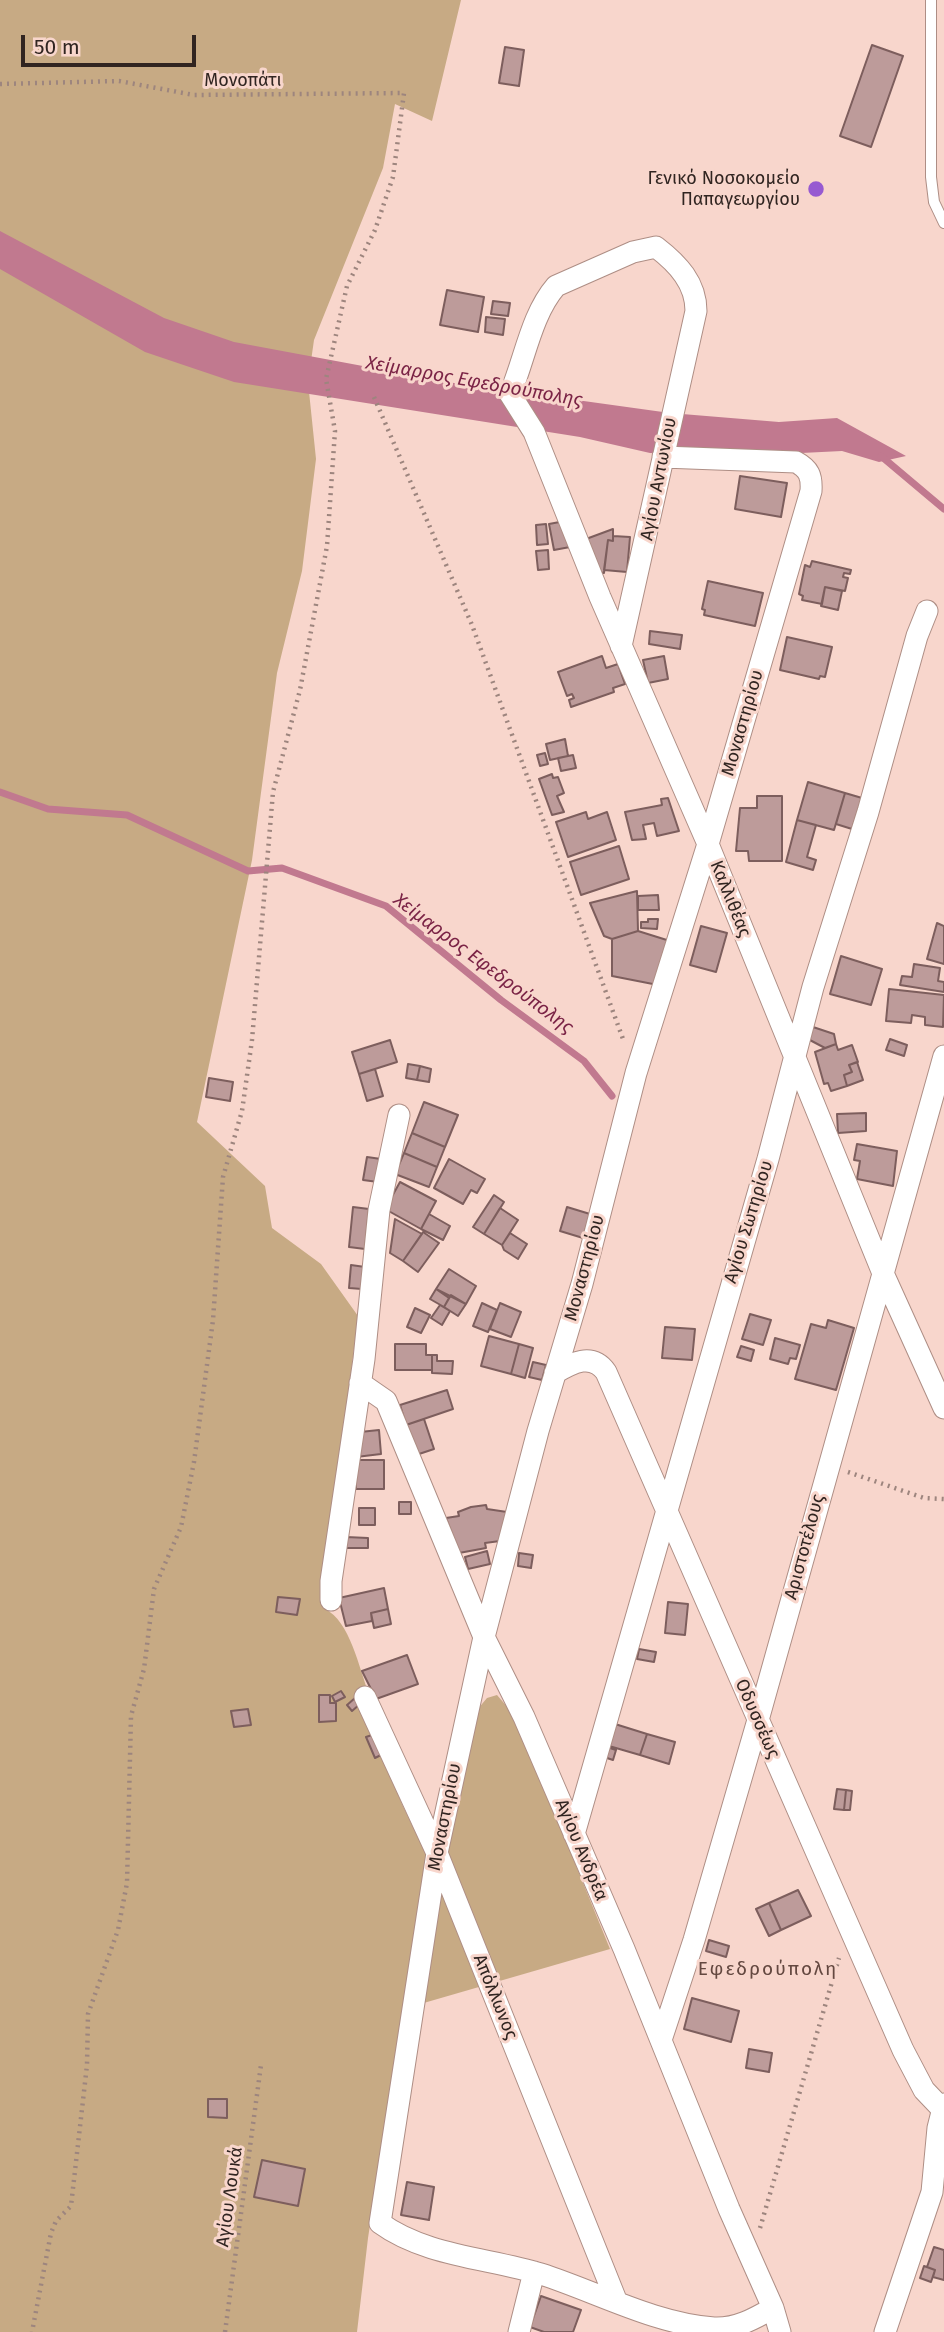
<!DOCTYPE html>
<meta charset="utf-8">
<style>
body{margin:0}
#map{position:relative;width:944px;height:2332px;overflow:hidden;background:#f8d6cc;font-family:"Fira Sans",sans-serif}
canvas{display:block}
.scale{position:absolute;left:21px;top:35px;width:175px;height:32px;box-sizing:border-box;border:4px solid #312521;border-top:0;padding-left:9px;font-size:21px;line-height:24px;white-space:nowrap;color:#312521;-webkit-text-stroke:5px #f8d6cc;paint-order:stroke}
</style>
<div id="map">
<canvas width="944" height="2332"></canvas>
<div class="scale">50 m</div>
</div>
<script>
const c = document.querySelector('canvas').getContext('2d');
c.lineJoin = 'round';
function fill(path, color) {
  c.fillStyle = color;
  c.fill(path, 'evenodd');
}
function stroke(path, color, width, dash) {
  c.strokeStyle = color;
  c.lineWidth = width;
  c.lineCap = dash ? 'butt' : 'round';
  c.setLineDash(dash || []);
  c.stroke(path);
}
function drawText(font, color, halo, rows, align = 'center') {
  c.font = font + ' "Fira Sans",sans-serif';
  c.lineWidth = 6;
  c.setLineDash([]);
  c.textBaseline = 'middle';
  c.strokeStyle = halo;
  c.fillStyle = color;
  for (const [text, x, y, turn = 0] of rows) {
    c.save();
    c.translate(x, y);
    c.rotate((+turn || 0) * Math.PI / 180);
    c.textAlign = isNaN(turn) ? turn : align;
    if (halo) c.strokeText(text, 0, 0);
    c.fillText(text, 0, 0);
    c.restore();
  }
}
const green = new Path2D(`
 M0,0h461l-29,121 -37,-17 -12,64 -69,172 -6,42 8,77 -14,112 -25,102 -25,187 -55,262 68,64 7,42 49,36 37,52 -35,283 2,10c25,12 34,59 44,85l-8,7 41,103 39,82 36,-176 10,-12 10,-3 12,14 24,51 77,189 -207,60 -35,229 -11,94h-357z`);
const water = new Path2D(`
 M0,231l164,87 70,24 220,41 216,30 109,9 58,-4 69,38 -27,6 -37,-11 -122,6 -70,-4 -70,-16 -346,-55 -89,-30 -145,-83z`);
const stream = new Path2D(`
 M881,456l63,53
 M0,792l48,17 79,6 121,56 34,-3 104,38 115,94 83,61 28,35`);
const building = new Path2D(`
 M872,45l31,11 -32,91 -31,-11z
 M505,47l19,3 -5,36 -20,-3z
 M447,290l37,7 -6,35 -38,-7z
 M493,301l17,2 -2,13 -17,-2z
 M486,317l19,2 -2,16 -18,-3z
 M740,476l47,7 -6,34 -46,-8z
 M565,521l5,26 -16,3 -5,-26z
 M546,524l2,20 -11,1 -1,-20z
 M613,529v12l-5,-1 -4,33 -6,-1 -12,-33z
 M613,536l17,1 -3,35 -23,-2 4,-30 5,1z
 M548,550l1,19 -11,1 -2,-19z
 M812,561l39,9 -1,4 -6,-1 -1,4 5,1 -3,13 -20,-4 -3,17 -20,-4 1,-4 -4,-2 6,-29 5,2z
 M708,581l55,12 -8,33 -51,-11 1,-5 -3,-1z
 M825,587l17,4 -4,19 -17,-4z
 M650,631l32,4 -2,14 -31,-5z
 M787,637l45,10 -7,30 -5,-1 -1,3 -39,-9z
 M602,656l4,12 12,-4 7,20 -12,4 1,4 -43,15 -2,-7 5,-2 -2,-4 -5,2 -9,-24z
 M664,656l4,23 -20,4 -5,-23z
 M565,739l3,17 -18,4 -4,-16z
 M545,753l3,11 -8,2 -3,-11z
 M573,755l3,13 -15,3 -3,-13z
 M552,774l1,4 5,-1 6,16 -7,3 7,16 -12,3 -13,-36z
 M808,782l37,11 -11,37 -37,-10z
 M845,793l17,5 -10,31 -16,-5z
 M757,796h25v65h-33l-1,-10h-12l4,-43h17z
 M668,798l11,33 -22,5 -3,-13 -11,2 3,14 -14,1 -7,-28 37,-7 -1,-6z
 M586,812l2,7 19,-7 9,28 -48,17 -12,-35z
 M797,820l19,5 -9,32 9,3 -3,10 -27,-8z
 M619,846l10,33 -48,16 -11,-33z
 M637,891l1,40 -26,8 -8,-3 -14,-33z
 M658,895l1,15h-21v-14z
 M648,919h10l-1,10 -16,-1v-6h7z
 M937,923l7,3v38l-17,-5z
 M701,926l26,7 -11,39 -26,-7z
 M638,931l32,10 -12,44 -46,-9v-37z
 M841,956l41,13 -11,36 -41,-11z
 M914,964l26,4 -2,13 6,1v10l-44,-7 2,-9 10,1z
 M889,989l55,6 -1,32 -18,-2v-8l-13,-2 -1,8 -25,-2z
 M813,1027l21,7 2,10 -11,4 -19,-10z
 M890,1039l17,6 -3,11 -18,-6z
 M390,1040l7,22 -38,12 -7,-22z
 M836,1044l2,6 14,-5 6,17 -9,3 3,7 -8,3 3,11 -16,5 -3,-8 -4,1 -9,-32z
 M857,1062l6,18 -16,6 -3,-11 8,-3 -3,-7z
 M408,1064l12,2 -3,14 -11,-2z
 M420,1066l11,3 -2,13 -12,-2z
 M375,1069l8,27 -16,5 -8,-27z
 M209,1078l24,4 -3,19 -24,-4z
 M424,1102l34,13 -13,32 -33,-14z
 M866,1113v18l-28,2 -1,-19z
 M412,1133l33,14 -8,20 -33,-14z
 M857,1144l40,7 -4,35 -36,-7 3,-18 -6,-1z
 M404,1153l33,14 -8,20 -34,-13z
 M367,1157l14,2 -3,23 -15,-2z
 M449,1159l36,20 -8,14 -6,-3 -8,14 -29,-16z
 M400,1182l36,19 -15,28 -36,-20z
 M494,1195l10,7 -20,32 -11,-7z
 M353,1207l16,2 -4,40 -16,-2z
 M567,1207l23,7 -7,24 -23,-7z
 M500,1208l18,12 -16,25 -18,-11z
 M429,1214l21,12 -7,14 -22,-11z
 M395,1219l27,15 -19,27 -13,-8z
 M423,1232l16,11 -21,29 -15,-11z
 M510,1233l17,11 -9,15 -14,-9 -2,-5z
 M351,1265l14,2 -3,22 -13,-1z
 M449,1269l27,17 -10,18 -30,-15z
 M436,1289l13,9 -5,9 -14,-8z
 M451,1295l15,9 -8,12 -14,-9z
 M482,1303l15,7 -9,22 -15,-6z
 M500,1303l21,9 -10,25 -21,-8z
 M440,1305l10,6 -8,14 -11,-7z
 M415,1308l15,7 -9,18 -14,-6z
 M750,1314l21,6 -8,25 -21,-6z
 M828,1320l26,8 -18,62 -41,-11 16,-55 15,4z
 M665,1327l30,2 -3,31 -30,-2z
 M489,1336l30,8 -8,30 -30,-8z
 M775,1338l25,7 -4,14 -6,-1 -2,6 -18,-5z
 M395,1344h31v11h6v15h-37z
 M519,1344l14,4 -8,30 -14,-4z
 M741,1346l13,4 -3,11 -14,-4z
 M432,1355h5v6h16l-1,13 -20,-1z
 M533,1362l13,3 -4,15 -13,-3z
 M447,1390l6,19 -47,16 -6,-20z
 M424,1419l10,30 -18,6 -10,-30z
 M379,1430l2,24 -25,3 4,-25z
 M356,1460h28v29h-28z
 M399,1502h12v12h-12z
 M486,1505l1,4 20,3 -7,29 -15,2 1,5 -27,5 -13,-35 13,-2 -1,-4 13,-5z
 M359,1508h16v17h-16z
 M346,1537l22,1v10h-23z
 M487,1551l3,13 -22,5 -3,-12z
 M519,1553l14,2 -2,13 -13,-2z
 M384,1588l4,21 -17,4 1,8 -26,5 -7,-28z
 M278,1597l22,2 -3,16 -21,-3z
 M668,1602l20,2 -3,31 -20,-2z
 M388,1609l3,15 -17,4 -3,-15z
 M639,1649l17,3 -2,10 -17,-3z
 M407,1655l11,29 -42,15 -14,-28z
 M341,1691l4,6 -10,5 -3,-6z
 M319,1695h11v8h6v18l-17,1z
 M355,1698l5,6 -8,7 -5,-6z
 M248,1709l3,16 -17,2 -3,-16z
 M615,1724l32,10 -7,21 -31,-9z
 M375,1734l8,20 -8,4 -9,-21z
 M647,1734l28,8 -6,22 -29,-9z
 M607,1747l9,3 -3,10 -9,-3z
 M837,1789l9,1 -2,20 -10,-1z
 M846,1790l6,1 -2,19h-6z
 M798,1890l13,26 -30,14 -12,-27z
 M769,1903l12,27 -12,6 -13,-27z
 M709,1940l20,6 -3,11 -20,-6z
 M692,1998l47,13 -8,31 -47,-13z
 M749,2049l23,4 -3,19 -23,-4z
 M208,2099h19v19l-19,-1z
 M262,2160l43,9 -7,37 -44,-9z
 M407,2182l27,5 -5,33 -28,-5z
 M934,2247l10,3v30l-11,-3 2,-7 -8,-3z
 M924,2266l11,4 -4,12 -11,-4z
 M541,2296l40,14 -8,22h-29l-14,-5z`);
const path = new Path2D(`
 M0,84l119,-3 75,14 210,-2 -11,84 -18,53 -28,56 -21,93 9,52 -8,115 -27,144 -27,102 -21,248 -10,71 -19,66 -10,143 -19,142 -13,65 -27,62 -10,80 -13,47 -4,167 -9,47 -30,84 -1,51 -16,141 -15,15 -5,12 -19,99
 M374,397l98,228 151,414
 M848,1472l76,26 20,1
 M760,2228l79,-270
 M225,2332l36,-267`);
const service = new Path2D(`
 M931,0v177l3,25 10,21`);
const minor = new Path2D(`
 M663,457l133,5c13,7 16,14 15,29l-103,353 -72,229 -54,211 -44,147 -54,206 -47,216 -57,370c45,33 109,35 161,51 56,18 114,50 173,54 22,1 40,-9 59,-20
 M621,646l75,-335c0,-28 -18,-47 -40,-64l-23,5 -77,34c-25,29 -31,73 -46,108l24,38 66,165 108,247 174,427 62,137
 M555,1373c17,-10 37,-21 51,-1l297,678 21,40 20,21
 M360,1383l26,18 98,236 40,80 100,232 105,260 44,99 7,24
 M331,1600v-19l33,-222 15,-149 20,-95
 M365,1697l72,156 179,447
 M574,1834l194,-675 45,-172 55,-175 49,-176 10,-25
 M662,2037l32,-97 64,-220 186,-664
 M519,2332l15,-60
 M885,2332l47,-140 6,-64 6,-24`);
const markers = [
 [816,189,9,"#975ad1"]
];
const streetNames = [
 ["Μονοπάτι",243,81],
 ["Αγίου Αντωνίου",659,479,-79],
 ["Μοναστηρίου",743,723,-74],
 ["Καλλιθέας",730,899,68],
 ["Αγίου Σωτηρίου",749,1222,-73],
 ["Μοναστηρίου",585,1268,-75],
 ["Αριστοτέλους",805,1547,-75],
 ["Οδυσσέως",757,1719,66],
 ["Μοναστηρίου",445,1817,-79],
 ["Αγίου Ανδρέα",581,1850,67],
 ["Απόλλωνος",495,1997,68],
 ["Αγίου Λουκά",230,2197,-82]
];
const poiNames = [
 ["Γενικό Νοσοκομείο",800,179],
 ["Παπαγεωργίου",800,200]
];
const waterNames = [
 ["Χείμαρρος Εφεδρούπολης",474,382,10],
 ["Χείμαρρος Εφεδρούπολης",483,964,37]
];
const neighbourhoodNames = [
 ["Εφεδρούπολη",768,1970]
];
fill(green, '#c7aa84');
fill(water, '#c1798f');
stroke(stream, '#c1798f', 7);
fill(building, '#bd9b9a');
stroke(building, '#7d5e5d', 2);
stroke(service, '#ae8e85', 12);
stroke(minor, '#ae8e85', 23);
stroke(path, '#9d857e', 4.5, [2, 5]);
stroke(service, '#fff', 10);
stroke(minor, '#fff', 21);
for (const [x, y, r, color] of markers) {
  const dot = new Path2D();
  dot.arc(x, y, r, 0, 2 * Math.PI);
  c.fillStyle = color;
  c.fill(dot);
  stroke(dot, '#f8d6cc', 2.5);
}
drawText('18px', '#312521', '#f8d6cc', streetNames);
drawText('18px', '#312521', '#f8d6cc', poiNames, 'right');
drawText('italic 19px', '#7b2446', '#f8d6cc', waterNames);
c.letterSpacing = '2px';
drawText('19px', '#644840', '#f8d6cc', neighbourhoodNames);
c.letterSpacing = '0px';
</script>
